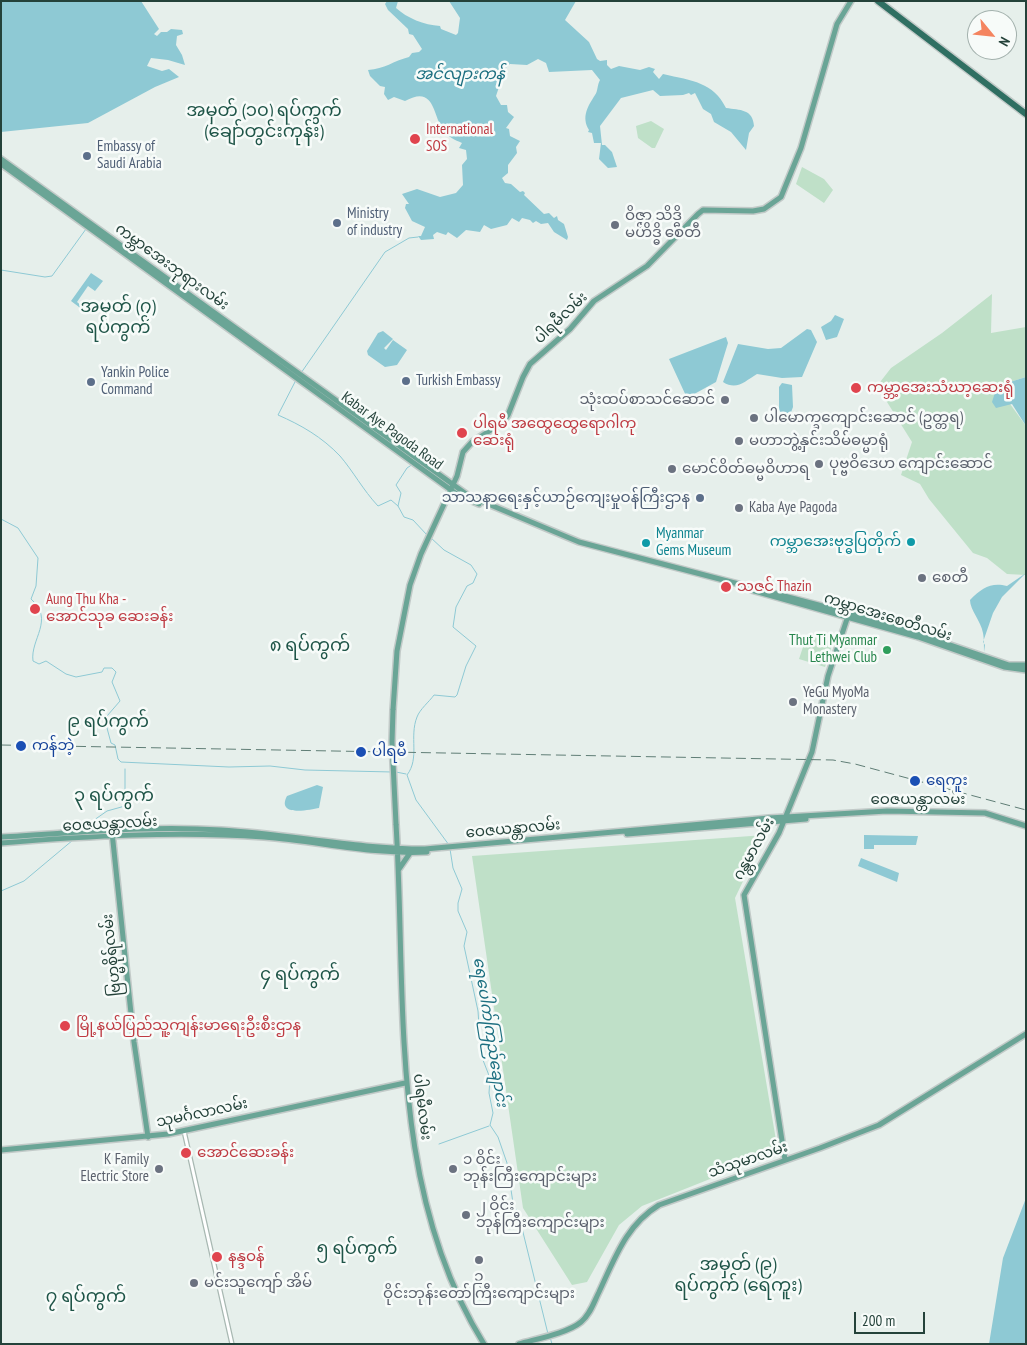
<!DOCTYPE html>
<meta charset="utf-8">
<style>
body{margin:0}
#map{position:relative;width:1027px;height:1345px;overflow:hidden;background:#e6efeb;font-family:"PT Sans Narrow",sans-serif}
canvas{display:block}
.frame{position:absolute;inset:0;border:2px solid #24423a;pointer-events:none}
.north{position:absolute;left:967px;top:10px;width:50px;height:50px;box-sizing:border-box;background:#f7fbf9;border:1px solid #a3b1ad;border-radius:50%;rotate:118deg;font-size:14px;font-weight:700;line-height:20px;text-align:center;color:#24423a}
.north::after{content:'';display:block;margin:auto;width:18px;height:22px;background:#f4845f;clip-path:polygon(50% 0,100% 100%,50% 72%,0 100%)}
.scale{position:absolute;left:854px;top:1312px;width:71px;height:22px;box-sizing:border-box;border:2px solid #24423a;border-top:0;padding-left:6px;font-size:15px;line-height:18px;white-space:nowrap;color:#24423a;-webkit-text-stroke:4px #f7fbf9;paint-order:stroke}
</style>
<div id="map">
<canvas width="1027" height="1345"></canvas>
<div class="frame"></div>
<div class="north">N</div>
<div class="scale">200 m</div>
</div>
<script>
const c = document.querySelector('canvas').getContext('2d');
c.lineJoin = 'round';
function fill(path, color) {
  c.fillStyle = color;
  c.fill(path, 'evenodd');
}
function stroke(path, color, width, dash) {
  c.strokeStyle = color;
  c.lineWidth = width;
  c.lineCap = dash ? 'butt' : 'round';
  c.setLineDash(dash || []);
  c.stroke(path);
}
function drawText(font, color, halo, rows, align = 'center') {
  c.font = font + ' "PT Sans Narrow","Noto Sans Myanmar",sans-serif';
  c.lineWidth = 5;
  c.setLineDash([]);
  c.textBaseline = 'middle';
  c.strokeStyle = halo;
  c.fillStyle = color;
  for (const [text, x, y, turn = 0] of rows) {
    c.save();
    c.translate(x, y);
    c.rotate((+turn || 0) * Math.PI / 180);
    c.textAlign = isNaN(turn) ? turn : align;
    if (halo) c.strokeText(text, 0, 0);
    c.fillText(text, 0, 0);
    c.restore();
  }
}
const green = new Path2D(`
 M651,121l13,8 -9,19h-3l-14,-10 -2,-12z
 M802,167l22,12 9,11 -9,13 -28,-19z
 M992,294l-1,39 35,-6v50l-29,9 29,40v149l-19,-1 -20,-16 -14,-5 -44,-54 -9,-15 -19,-9 11,-33 -35,-56 14,-18 51,-35z
 M807,635l26,7 -8,25 -26,-8z
 M765,835l-30,63 43,254 -136,54 -23,19 -32,57 -15,3 -49,-77 -51,-352z`);
const water = new Path2D(`
 M1,1h140l18,28 -5,5 3,2 4,-4h6l4,-3 11,1 1,4 -6,2 -1,9 6,10 3,10 -17,-5 -17,-2 -4,8 15,5 7,-2 10,8 -24,10 -67,36 -87,9z
 M387,1h11l-2,7c11,10 28,17 44,18l1,3 15,6 2,-2 2,-15 -11,-17h127l-11,19 24,22 8,17 3,2 7,-1v5l4,4 8,-3 21,4 9,-3 6,2 -2,3 6,7 4,-5c30,7 50,8 63,34 14,2 27,1 28,18l-5,7 -3,17 -15,-18 -17,-10 -3,-8 -8,-5 -8,-16 -4,2 -2,-2 -6,2 -23,1 -7,-6 -32,8 -21,28 2,19h3l7,7 5,15 -9,1 -9,-9 2,-16h-7l-2,-10 -4,-1 1,-2c-8,-13 -1,-24 6,-35 3,-4 2,-10 5,-15l-8,-10 -43,2 -3,-9 -8,-4 -11,6 -17,-1 -9,9 1,5 -6,18 5,9h6l1,7 6,5 -8,11 3,1 1,7 10,5 -4,6 1,6 -9,12v8l-6,5 3,5 6,1 9,8 3,-1 2,2 -1,2 20,19 5,-1 5,5 3,-2 1,4 6,4 4,13 -1,3 -13,-8 -6,-9 -7,1 -5,-3 -3,2 -3,-3 -8,-2 -3,4 -7,-4 -5,7 -16,4 -7,-4 -4,7 -14,-2 -9,8 -9,-6 -2,3 -9,-3 -4,3 1,4 -13,1 -3,-4h3l4,-9 -13,-6 -7,-13 1,-4h3l-7,-10 15,-5 23,8 16,-4 7,-8 -1,-20 5,-6 -1,-9 -7,-2 3,-5c-7,-3 -14,-6 -19,-13 -10,-14 -8,-46 -38,-29l-11,-4 -6,3 -4,-6 1,-7 -5,-1 -10,-10 -2,-6c17,-1 25,-9 41,-13l3,-4 7,-1 3,-3 -9,-14 -4,-1 -1,-5 -20,-19 -3,-6z
 M91,273l12,8 -8,10 -7,-5 -11,16 7,6 -1,2 -12,-9z
 M835,315l9,4 -7,18 -11,3 -5,-13 10,-6z
 M807,329l4,1 6,12 -15,35 -20,1 -25,-4c-12,7 -20,17 -34,8l15,-38 30,5 13,-1z
 M383,331l10,8 -9,9 2,2 7,-10 14,10 -10,15 -12,2 -17,-12 -1,-4 11,-18z
 M726,337l2,6 -12,39 -29,16 -18,-39z
 M1026,377v49l-14,-22 -16,4 -4,-6 5,-16z
 M782,383l10,2 1,22 -3,8h-7l-4,-5v-23z
 M1026,573l-24,24 -9,16 -10,29 2,3 -1,7c0,-6 0,-14 -1,-19 -2,-12 -13,-23 -13,-33 12,-12 21,-18 37,-14z
 M317,785l6,2 -4,21c-10,2 -43,9 -32,-12z
 M864,835l53,1h1l-2,9h-42v4h-10z
 M861,858l38,15 -2,9 -39,-16z
 M1026,1198v146h-37l14,-86z`);
const stream = new Path2D(`
 M1,270l44,7 7,-1 34,-47
 M301,373l84,-121 24,-14 9,-1
 M296,380l-18,35c23,10 44,22 62,41 13,15 23,34 38,50l13,-6 7,6
 M413,464l-6,4 -11,17 5,8 -3,13 6,11 9,3 14,15
 M1,519l17,9 20,30 -2,28 -5,13c24,21 -1,40 2,62l6,3 7,-3 20,13 10,3 26,-5 2,-4h8l4,4 -4,10 8,19 -13,15v12l4,15 4,2 3,14 3,3 108,5 41,-1 35,4 87,2
 M430,537l14,13 27,15 6,9 -4,9 -6,3 -11,21 -3,20 23,19 -10,20 -9,29 -2,2 -21,-2c-5,7 -14,14 -17,22 -8,20 3,41 -10,58l9,25 33,45
 M396,772l10,2
 M87,825l20,-14 18,-5v-37
 M450,849l3,19 9,21 -4,14v8l9,21 -3,14 14,65 3,44 9,23 -1,15 4,20 -3,12 8,12 9,26 6,40 6,13 29,118
 M1,891l23,-10 49,-41
 M439,1144l50,-18
 M550,1337l2,7`);
const minor = new Path2D(`
 M184,1131l48,213`);
const major = new Path2D(`
 M1,159l468,337 110,46 304,80 126,43h17
 M1,164l457,331 21,9
 M751,590l167,47 86,30 22,3
 M393,710l4,-59 13,-66 11,-31 36,-78 6,-24 9,-10 30,-19 6,-8 15,-38 7,-13 40,-35 24,-28 53,-35 51,-52 5,-4 50,1 11,-2 17,-12 20,-49 36,-124 14,-23
 M396,824c11,176 -9,364 88,520
 M112,832l22,210 14,95
 M627,834l179,-15
 M1,837c74,-4 146,-12 220,-7 68,4 136,19 204,19l344,-31 118,-7 98,2 41,13
 M1,843c88,-7 175,-12 263,-6 54,4 109,18 163,15
 M399,869l11,-16
 M1,1150l167,-16 237,-51
 M785,1160l-41,-265 35,-62 33,-81 16,-76 20,-60
 M519,1344c17,-5 49,-11 62,-22 9,-7 13,-20 18,-30 16,-34 27,-67 60,-87l161,-57 59,-23 147,-91`);
const highway = new Path2D(`
 M878,1l148,113`);
const rail = new Path2D(`
 M1,745l832,15 22,4 171,46`);
const majorBridge = new Path2D(`
 M393,710l-1,32 4,82`);
const markers = [
 [415,139,6,"#e0444e"],
 [87,156,5,"#5c6f8a"],
 [337,223,5,"#5c6f8a"],
 [615,225,5,"#6b7280"],
 [406,381,5,"#5c6f8a"],
 [91,382,5,"#5c6f8a"],
 [856,388,6,"#e0444e"],
 [725,400,5,"#6b7280"],
 [754,418,5,"#6b7280"],
 [462,433,6,"#e0444e"],
 [739,441,5,"#6b7280"],
 [819,464,5,"#6b7280"],
 [672,469,5,"#6b7280"],
 [700,498,5,"#5c6f8a"],
 [739,508,5,"#6b7280"],
 [911,542,5,"#0f9aa8"],
 [646,543,5,"#0f9aa8"],
 [922,578,5,"#6b7280"],
 [726,587,6,"#e0444e"],
 [35,609,6,"#e0444e"],
 [887,650,5,"#2e9e5b"],
 [793,702,5,"#6b7280"],
 [21,746,6,"#1a4fb4"],
 [361,752,6,"#1a4fb4"],
 [915,781,6,"#1a4fb4"],
 [65,1026,6,"#e0444e"],
 [186,1153,6,"#e0444e"],
 [159,1169,5,"#6b7280"],
 [453,1169,5,"#6b7280"],
 [466,1215,5,"#6b7280"],
 [217,1257,6,"#e0444e"],
 [479,1260,5,"#6b7280"],
 [194,1283,5,"#6b7280"]
];
const healthNames = [
 ["International",426,130],
 ["SOS",426,147],
 ["ကမ္ဘာ့အေးသံဃာ့ဆေးရုံ",867,388],
 ["ပါရမီ အထွေထွေရောဂါကု",473,424],
 ["ဆေးရုံ",473,441],
 ["သဇင် Thazin",737,587],
 ["Aung Thu Kha -",46,600],
 ["အောင်သုခ ဆေးခန်း",46,617],
 ["မြို့နယ်ပြည်သူ့ကျန်းမာရေးဦးစီးဌာန",76,1026],
 ["အောင်ဆေးခန်း",197,1153],
 ["နန္ဒဝန်",228,1257]
];
const serviceNames = [
 ["Embassy of",97,147],
 ["Saudi Arabia",97,164],
 ["Ministry",347,214],
 ["of industry",347,231],
 ["Yankin Police",101,373],
 ["Command",101,390],
 ["Turkish Embassy",416,381],
 ["သာသနာရေးနှင့်ယာဉ်ကျေးမှုဝန်ကြီးဌာန",690,498,"right"]
];
const worshipNames = [
 ["ဝိဇ္ဇာ သိဒ္ဓိ",625,216],
 ["မဟိဒ္ဓိ စေတီ",625,233],
 ["သုံးထပ်စာသင်ဆောင်",715,400,"right"],
 ["ပါမောက္ခကျောင်းဆောင် (ဥတ္တရ)",764,418],
 ["မဟာဘွဲ့နှင်းသိမ်ဓမ္မာရုံ",749,441],
 ["ပုဗ္ဗဝိဒေဟ ကျောင်းဆောင်",829,464],
 ["မောင်ဝိတ်ဓမ္မဝိဟာရ",682,469],
 ["Kaba Aye Pagoda",749,508],
 ["စေတီ",932,578],
 ["YeGu MyoMa",803,693],
 ["Monastery",803,710],
 ["K Family",149,1160,"right"],
 ["Electric Store",149,1177,"right"],
 ["၁ ဝိုင်း",463,1160],
 ["ဘုန်းကြီးကျောင်းများ",463,1177],
 ["၂ ဝိုင်း",476,1206],
 ["ဘုန်ကြီးကျောင်းများ",476,1223],
 ["၃",479,1277,"center"],
 ["ဝိုင်းဘုန်းတော်ကြီးကျောင်းများ",479,1294,"center"],
 ["မင်းသူကျော် အိမ်",204,1283]
];
const streetNames = [
 ["ကမ္ဘာအေးဘုရားလမ်း",172,267,36],
 ["ပါရမီလမ်း",561,318,-44],
 ["Kabar Aye Pagoda Road",392,431,36],
 ["ကမ္ဘာအေးစေတီလမ်း",888,617,17],
 ["ဝေဇယန္တာလမ်း",918,800],
 ["ဝေဇယန္တာလမ်း",110,824,-3],
 ["ဝေဇယန္တာလမ်း",513,829,-5],
 ["ဂန္တမာလမ်း",754,849,-61],
 ["ဗြဟ္မစိုရ်လမ်း",112,955,-96],
 ["ပါရမီလမ်း",422,1107,83],
 ["သုမင်္ဂလာလမ်း",202,1113,-12],
 ["သံသုမာလမ်း",748,1160,-19]
];
const cultureNames = [
 ["Myanmar",656,534],
 ["Gems Museum",656,551],
 ["ကမ္ဘာအေးဗုဒ္ဓပြတိုက်",901,542,"right"]
];
const leisureNames = [
 ["Thut Ti Myanmar",877,641],
 ["Lethwei Club",877,658]
];
const transitNames = [
 ["ကန်ဘဲ့",32,746],
 ["ပါရမီ",372,752],
 ["ရေကူး",926,781]
];
const waterNames = [
 ["အင်လျားကန်",460,74],
 ["ရေပေါက်ကြည်ချောင်း",490,1032,81]
];
const quarterNames = [
 ["အမှတ် (၁၀) ရပ်ကွက်",264,111],
 ["(ချော်တွင်းကုန်း)",264,132],
 ["အမှတ် (၇)",118,307],
 ["ရပ်ကွက်",118,328],
 ["၈ ရပ်ကွက်",310,646],
 ["၉ ရပ်ကွက်",108,722],
 ["၃ ရပ်ကွက်",114,796],
 ["၄ ရပ်ကွက်",300,975],
 ["၅ ရပ်ကွက်",357,1249],
 ["အမှတ် (၉)",738,1265],
 ["ရပ်ကွက် (ရေကူး)",738,1286],
 ["၇ ရပ်ကွက်",86,1297]
];
fill(green, '#bfe0c8');
fill(water, '#8ec9d4');
stroke(stream, '#8ec9d4', 1);
stroke(minor, '#a8b8b2', 5.5);
stroke(major, '#c2cac8', 8);
stroke(highway, '#c2cac8', 9);
stroke(minor, '#fff', 3);
stroke(major, '#6aa596', 5);
stroke(highway, '#2f6f62', 6);
stroke(rail, '#5f7d75', 1, [10, 5]);
stroke(majorBridge, '#c2cac8', 8, []);
stroke(majorBridge, '#6aa596', 5);
for (const [x, y, r, color] of markers) {
  const dot = new Path2D();
  dot.arc(x, y, r, 0, 2 * Math.PI);
  c.fillStyle = color;
  c.fill(dot);
  stroke(dot, '#f7fbf9', 2);
}
drawText('15px', '#be3a42', '#f7fbf9', healthNames, 'left');
drawText('15px', '#4e5e75', '#f7fbf9', serviceNames, 'left');
drawText('15px', '#5b616d', '#f7fbf9', worshipNames, 'left');
drawText('15px', '#24423a', '#f7fbf9', streetNames);
drawText('15px', '#0d838f', '#f7fbf9', cultureNames, 'left');
drawText('15px', '#27864d', '#f7fbf9', leisureNames, 'right');
drawText('15px', '#164399', '#f7fbf9', transitNames, 'left');
drawText('italic 16px', '#1c6f80', '#f7fbf9', waterNames);
drawText('18px', '#1f5548', '#f7fbf9', quarterNames);
</script>
